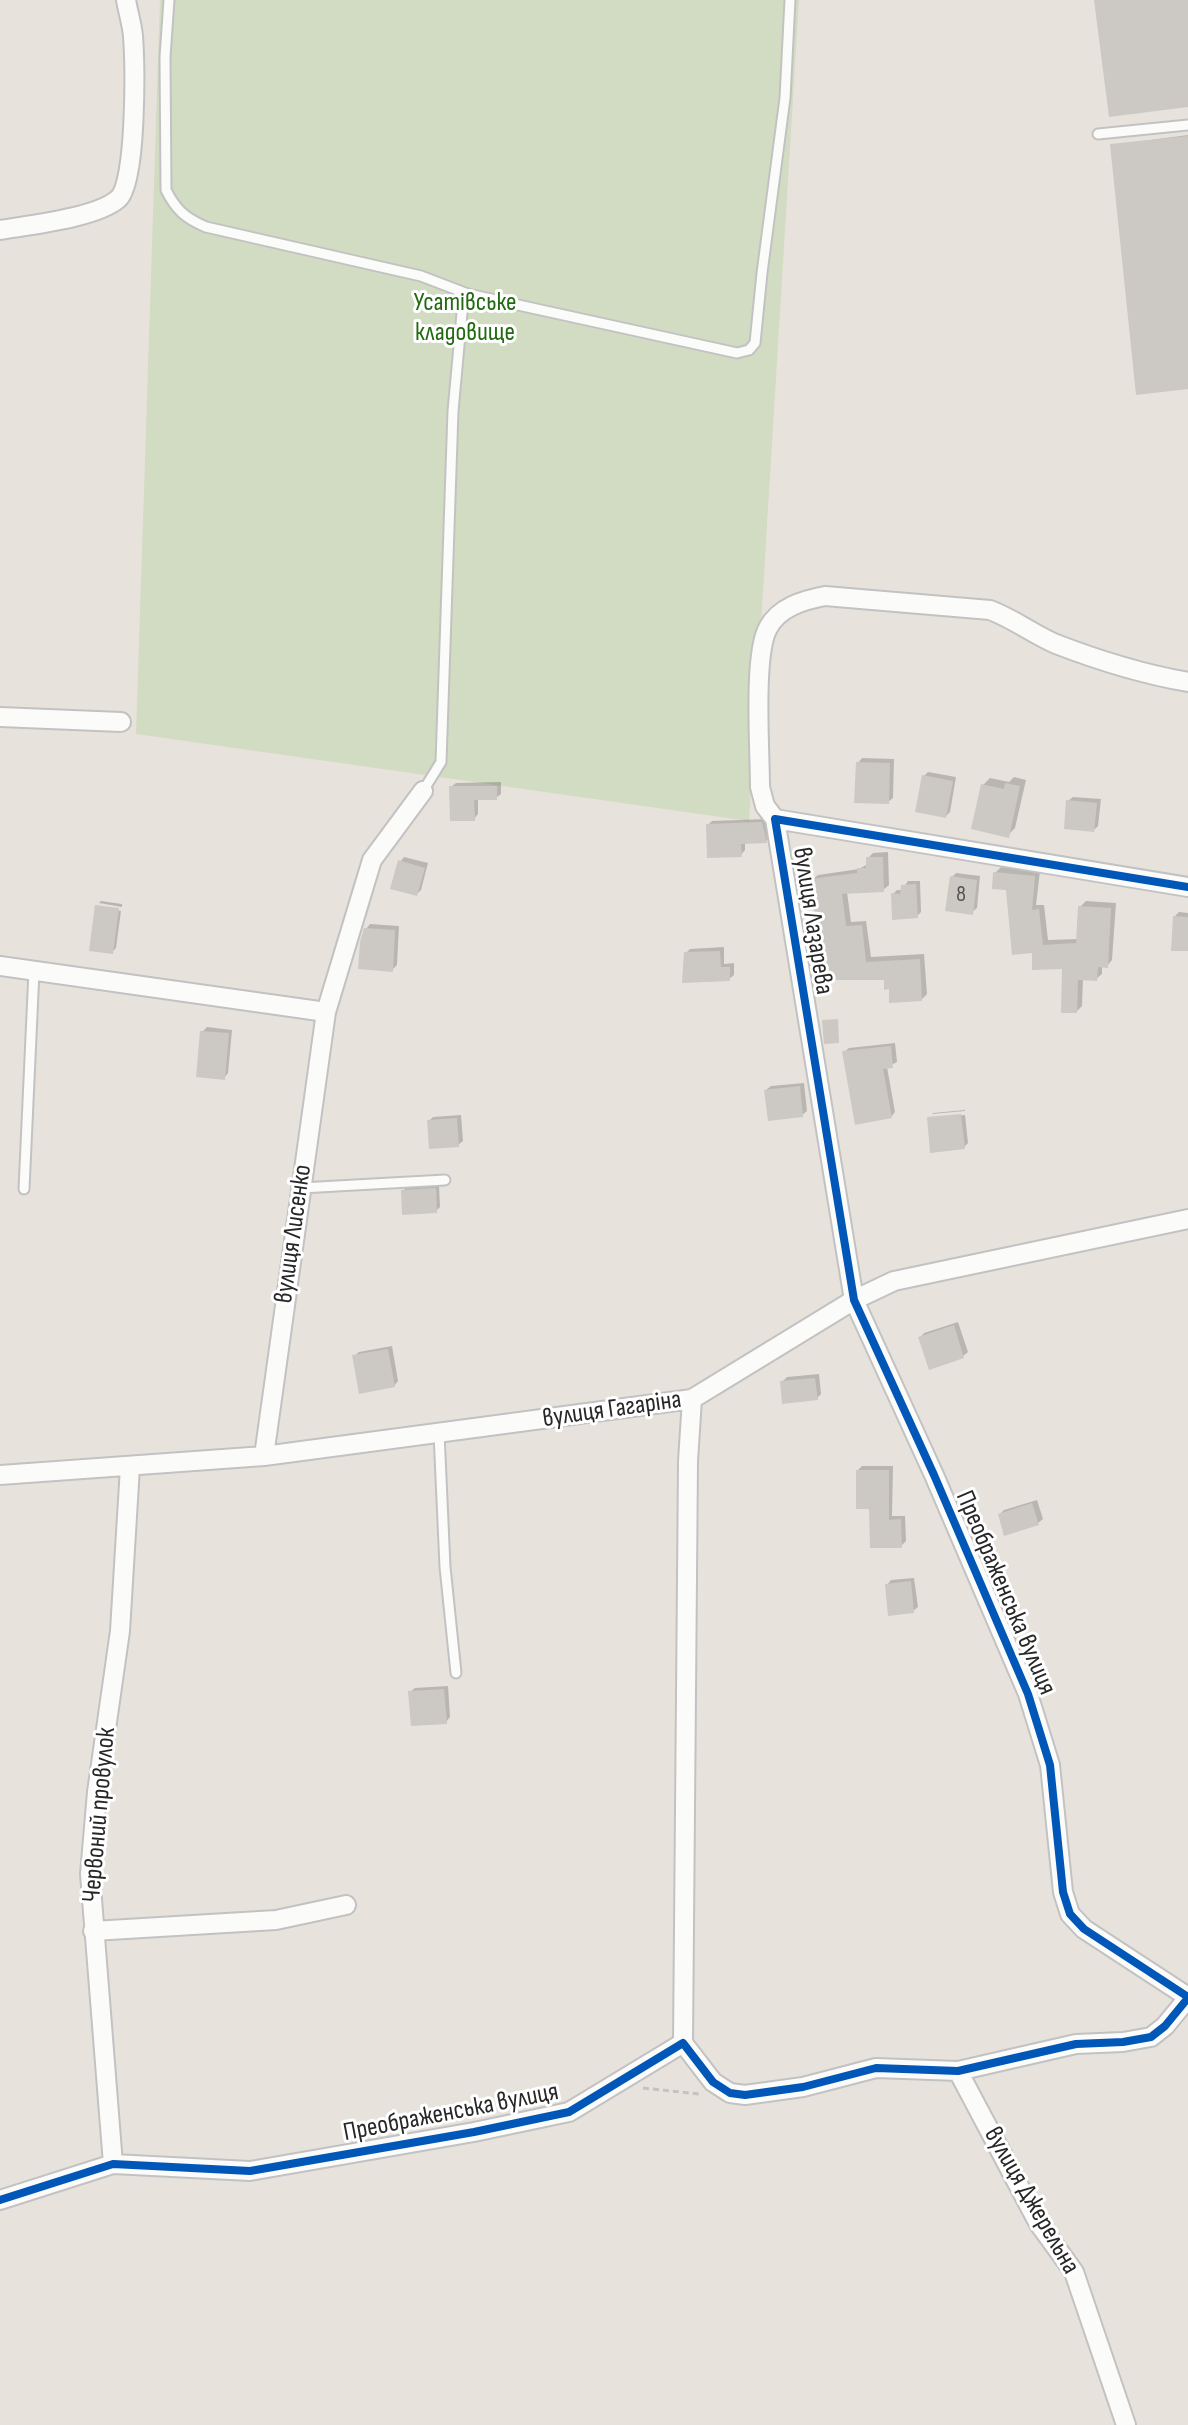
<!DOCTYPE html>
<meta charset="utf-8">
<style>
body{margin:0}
canvas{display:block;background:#e7e2dc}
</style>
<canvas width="1188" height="2425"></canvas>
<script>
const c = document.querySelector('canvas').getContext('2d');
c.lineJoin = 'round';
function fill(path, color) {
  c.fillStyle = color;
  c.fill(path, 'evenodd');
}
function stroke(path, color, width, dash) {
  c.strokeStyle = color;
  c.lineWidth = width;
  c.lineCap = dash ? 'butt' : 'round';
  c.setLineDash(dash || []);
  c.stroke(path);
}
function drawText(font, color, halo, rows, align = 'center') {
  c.font = font + ' "Sofia Sans Condensed",sans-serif';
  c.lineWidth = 6;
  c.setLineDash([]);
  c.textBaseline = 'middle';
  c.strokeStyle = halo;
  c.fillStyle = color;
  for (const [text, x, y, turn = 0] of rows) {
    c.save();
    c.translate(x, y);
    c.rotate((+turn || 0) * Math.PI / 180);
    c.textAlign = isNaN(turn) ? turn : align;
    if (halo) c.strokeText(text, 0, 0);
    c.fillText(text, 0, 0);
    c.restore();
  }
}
const cemetery = new Path2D(`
 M160,0h639l-50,821 -613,-87z`);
const shadow = new Path2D(`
 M1188,135v252l-76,-242z
 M862,758l32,1 -1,39 -5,4 -30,-39z
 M928,772l28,5 -6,35 -4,4 -22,-40z
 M1014,777l12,3 -11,48 -7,7 -25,-50 7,-7 19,4z
 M501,782v12l-5,4h-18v16l-4,5 -23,-32 5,-4z
 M1073,797l28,2 -3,27 -4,4 -26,-29z
 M766,819l4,18 -4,4 -21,1v8l-4,5 -33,-30 4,-4z
 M888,852l1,33 -6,5 -36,2 4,30 15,-1 5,36 53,-3 3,40 -6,6 -30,-13 -6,-9 -57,-27 -16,-71 6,-5 41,-6 9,-5v-6l5,-5z
 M404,857l24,6 -7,27 -4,4 -17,-32z
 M1001,867l39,4 -4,34h8l4,35 30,-1 2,-32 6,-6 30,2 -4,57 -5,6h-5v8l-6,5h-13l-1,27 -5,5 -13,-44 -31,-16 -26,-63 -12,-15z
 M956,873l24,3 -3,32 -5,4 -20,-35z
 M908,881h12l1,31 -4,4 -24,-22 4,-4h5z
 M101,901l21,3v3l-23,-4z
 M98,905v2l23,4 -5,37 -4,4 -15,-46z
 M1179,912l9,1v36l-14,-32z
 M370,924l29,2 -2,39 -5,5 -26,-41z
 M724,947v17l10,-1v12l-5,4 -43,-26 4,-4z
 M207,1027l25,3 -4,43 -4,5 -22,-46z
 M895,1043l2,19 -10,5 8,45 -4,5 -47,-65 5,-4z
 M804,1083l3,28 -5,4 -36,-25 5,-4z
 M965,1110v1l-33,3 1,-1z
 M461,1115l2,26 -5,4 -29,-24 4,-4z
 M965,1115l3,28 -4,4 -35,-29z
 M439,1185l1,22 -4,4 -33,-20 4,-5z
 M958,1322l10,30 -5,4 -43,-18 4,-5z
 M392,1346l6,35 -4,5 -40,-30 5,-4z
 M819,1374l2,20 -4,4 -35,-16 5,-5z
 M862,1466h31l-1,50h13l1,25 -5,5 -30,-39 -13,-37z
 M1037,1500l6,19 -5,4 -38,-9 4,-4z
 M914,1578l4,29 -5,4 -26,-26 4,-5z
 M448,1686l2,31 -4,5 -36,-30 5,-4z`);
const building = new Path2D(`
 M1094,0h94v107l-79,10z
 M1188,136v253l-52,6 -26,-251z
 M856,762l34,1 -1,41 -35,-1z
 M922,775l31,6 -7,37 -31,-6z
 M1005,783l15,3 -11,52 -38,-9 10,-45 23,5z
 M449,786h48v14h-23l1,21h-25z
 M1066,800l31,3 -3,29 -30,-3z
 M762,822l5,21 -26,1 1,13 -35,1 -1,-34z
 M866,857h17l1,35 -42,2 4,32 16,-1 4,37 54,-3 2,42 -33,2v-14l-5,1v-10h-58v-26h-7l-9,-75 47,-6v-5h9z
 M398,860l27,8 -8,28 -27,-7z
 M993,872l42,4 -3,34 7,-1 4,36 33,-2 2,-37 33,2 -3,60 -10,-1 -1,14 -19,-1 -1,33h-16l1,-44 -30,1v-17l-20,2 -6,-65 -14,-1z
 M950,876l27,4 -4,35 -28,-4z
 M916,884l2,34 -26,2 -1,-27 9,1 1,-9z
 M95,905l24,3 -6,46 -24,-3z
 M1173,916l15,1v34h-17z
 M364,928l31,2 -2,42 -35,-3 2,-27z
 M720,951l1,16h9v14l-48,2 2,-31z
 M838,1019l1,24 -15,1 -2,-24z
 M200,1031l29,2 -4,47 -29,-3z
 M891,1046l2,22 -10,1 9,49 -37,7 -13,-74z
 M800,1086l3,31 -35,4 -4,-31z
 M961,1114l4,35 -35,4 -3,-36z
 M457,1118l2,29 -30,2 -2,-29z
 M436,1188l1,25 -35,2 -1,-25z
 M954,1325l10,33 -35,12 -11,-33z
 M388,1349l7,38 -36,7 -7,-39z
 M815,1378l3,22 -36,4 -2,-23z
 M856,1470h33v50l12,-1 1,29h-32l-1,-39h-13z
 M1032,1503l7,22 -35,11 -6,-22z
 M911,1581l3,32 -26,3 -3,-32z
 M444,1689l3,35 -36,2 -3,-35z`);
const path = new Path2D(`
 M643,2088l56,6`);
const service = new Path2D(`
 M169,0l-4,57 1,133c10,20 19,28 40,37l215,49 47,18 269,59 12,-3 6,-7 7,-70 23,-175 5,-98
 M1098,134l90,-9
 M423,791l18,-29 12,-351 9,-98 6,-19
 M301,1188l144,-8
 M24,1189l10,-218
 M439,1433l6,134 11,106`);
const minor = new Path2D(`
 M0,230c29,-5 96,-12 118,-31 19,-16 17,-135 15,-163 -1,-12 -5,-24 -7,-36
 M0,717l121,5
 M775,819l-10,-13 -5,-19c0,-36 -7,-132 8,-159 11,-21 36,-28 57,-32l165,14c24,9 43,24 66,34 44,17 86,30 132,38
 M1188,887l-413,-68 79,481 80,175 94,219 22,71 13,127 7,22 14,15 104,68
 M0,966l326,46
 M264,1456l62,-444 46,-152 51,-69
 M0,1475l264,-19 428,-57 162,-99 40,-19 294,-62
 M93,1931l183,-11 70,-15
 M683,2043l5,-582 4,-62
 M958,2071l81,153 35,48 52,153
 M113,2164l-23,-290 7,-82 23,-161 10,-164
 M0,2200l113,-36 137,7 224,-39 95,-20 114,-69 30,39 17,11 15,2 58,-8 73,-19 82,3 118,-27 47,-2 28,-5 14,-11 23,-28`);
const cycleway = new Path2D(`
 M1188,887l-413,-68 79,481 80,175 94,219 22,71 13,127 7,22 14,15 104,68
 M0,2200l113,-36 137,7 224,-39 95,-20 114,-69 30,39 17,11 15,2 58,-8 73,-19 82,3 118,-27 47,-2 28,-5 14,-11 23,-28`);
const numberNames = [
 ["8",961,895]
];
const parkNames = [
 ["Усатівське",465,303],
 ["кладовище",465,333]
];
const streetNames = [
 ["вулиця Лазарева",812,921,81],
 ["вулиця Лисенко",294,1234,-82],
 ["вулиця Гагаріна",612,1410,-8],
 ["Преображенська вулиця",1005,1593,67],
 ["Червоний провулок",100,1815,-85],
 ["Преображенська вулиця",451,2113,-11],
 ["вулиця Джерельна",1031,2201,60]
];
fill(cemetery, '#d2dcc2');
fill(shadow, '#0003');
fill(building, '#ccc8c3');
stroke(service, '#c3c2c3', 13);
stroke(minor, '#c3c2c3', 22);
stroke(path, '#c4c3c2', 3, [6, 4]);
stroke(service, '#fbfbfa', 9);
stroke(minor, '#fbfbfa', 18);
stroke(cycleway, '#0057b8', 8);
drawText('22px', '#525150', null, numberNames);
drawText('26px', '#226a11', '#fff', parkNames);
drawText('26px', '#272727', '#fff', streetNames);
</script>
